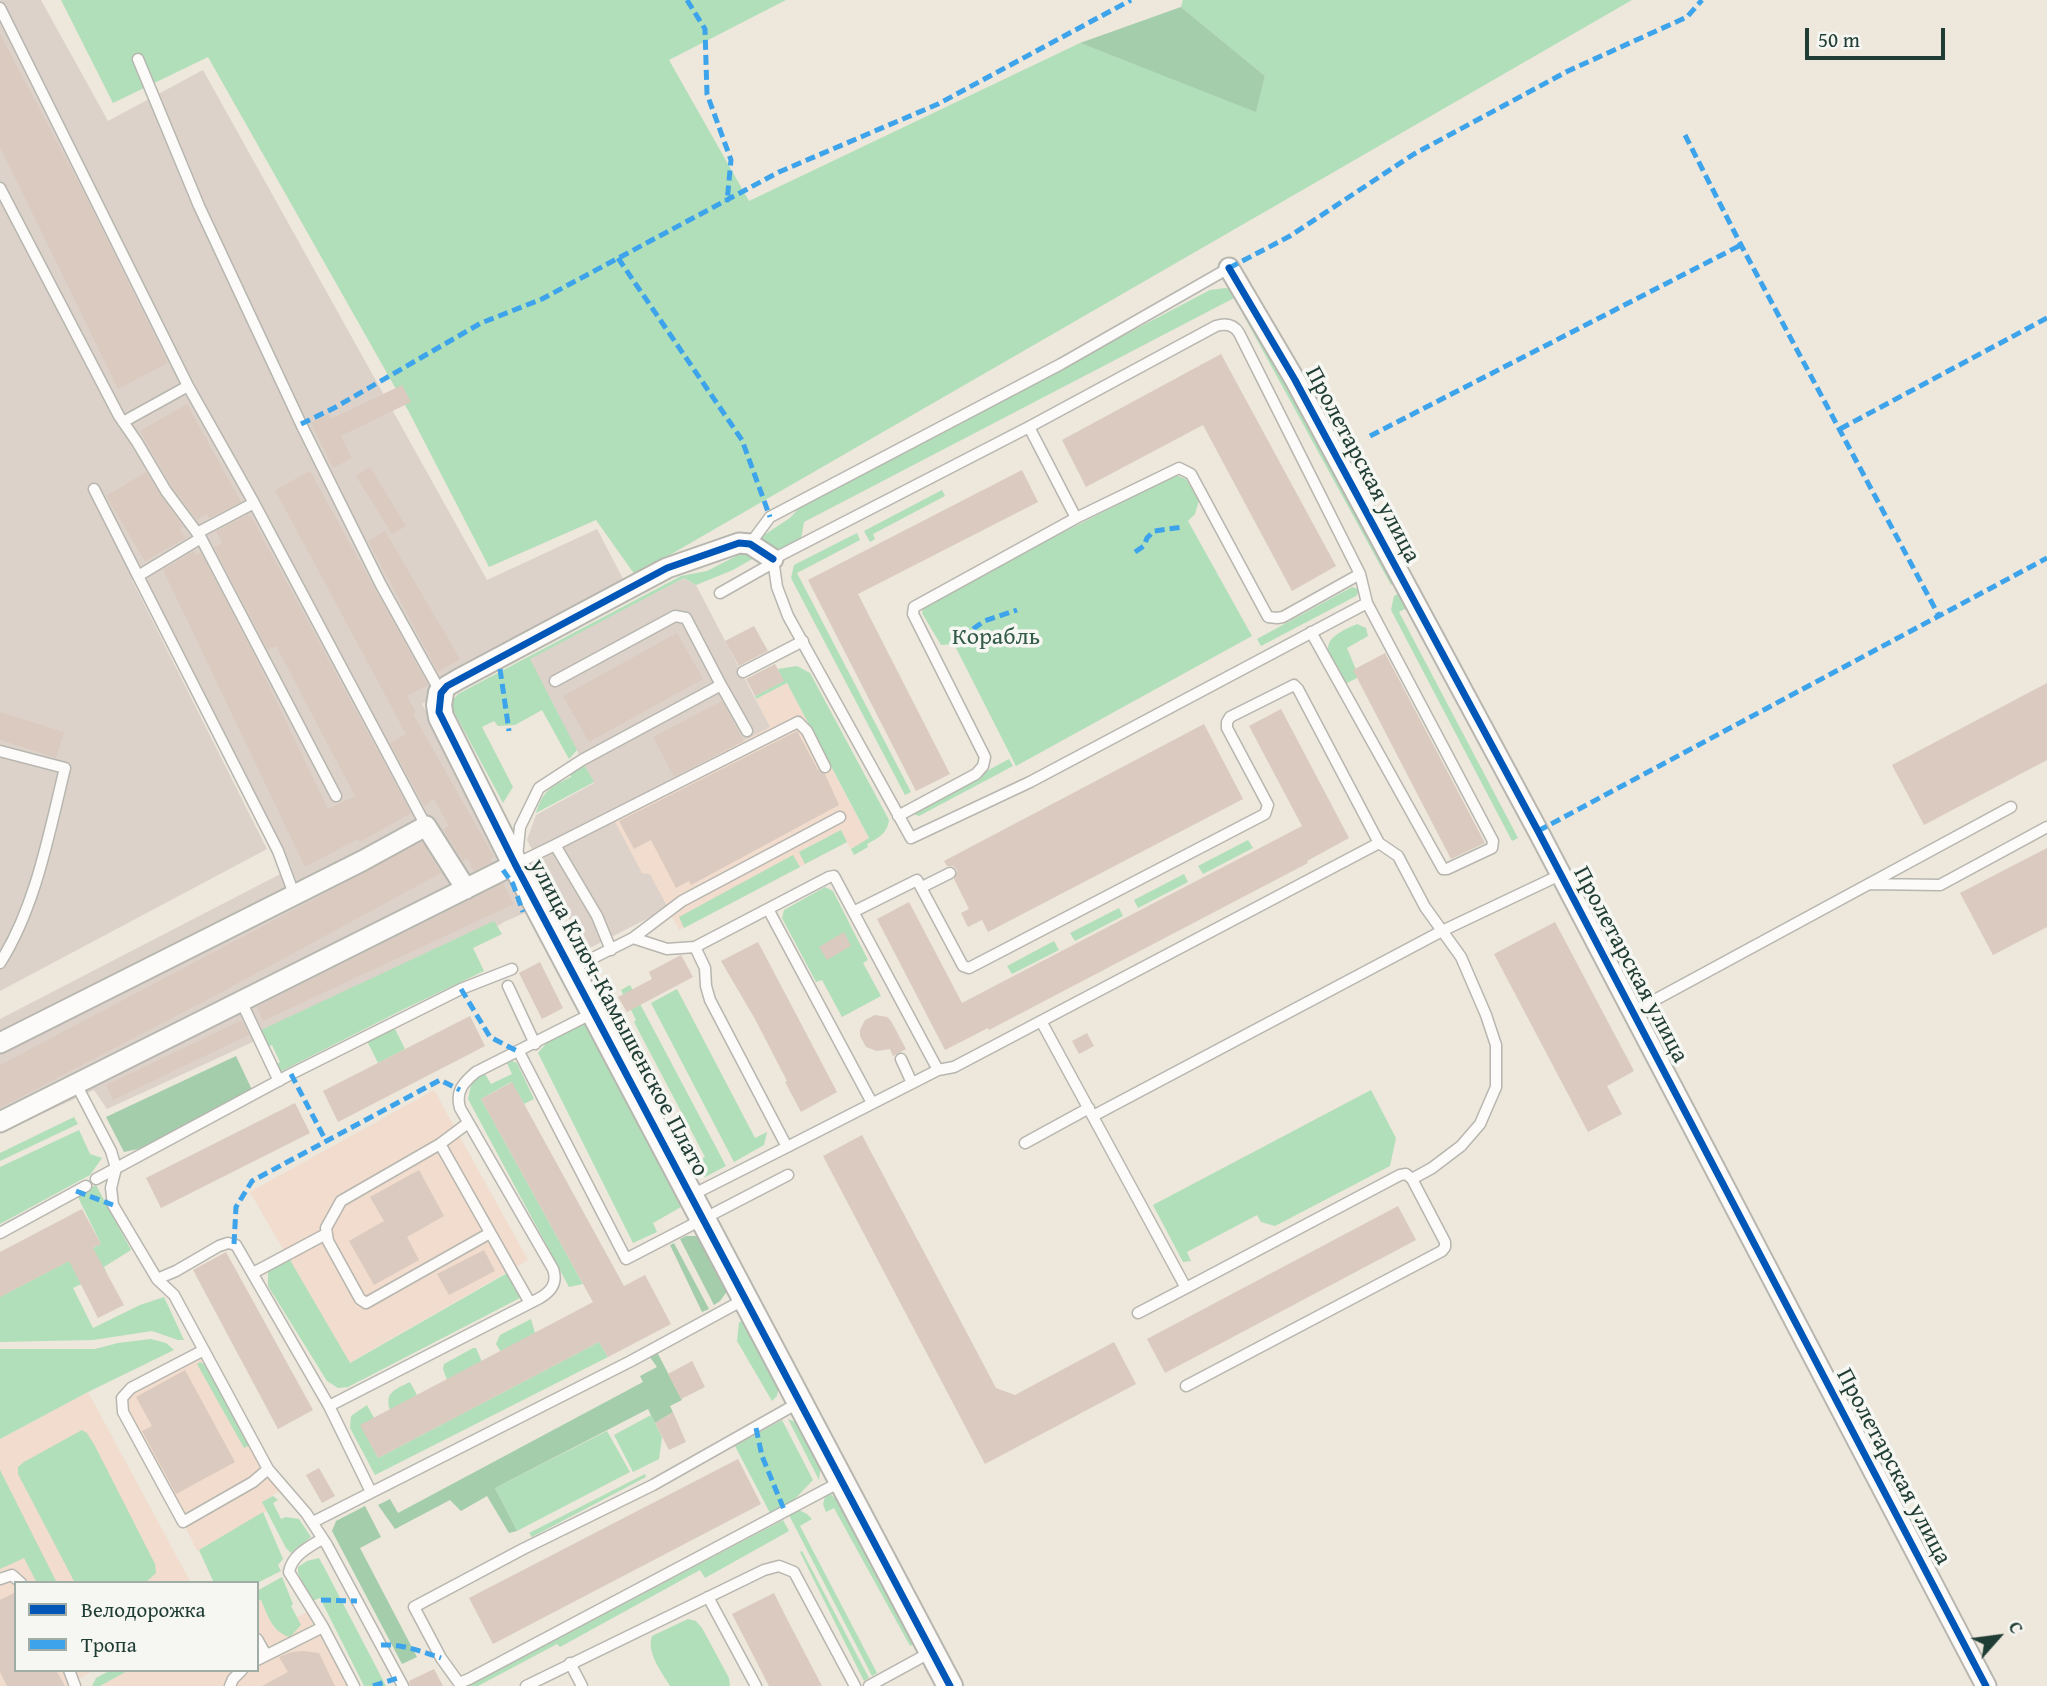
<!DOCTYPE html>
<meta charset="utf-8">
<style>
body{margin:0}
#map{position:relative;width:2047px;height:1686px;overflow:hidden;background:#ede7dc;font-family:"Gentium Book Plus",serif}
canvas{display:block}
.legend{position:absolute;left:14px;top:1581px;width:245px;height:91px;box-sizing:border-box;background:#f6f6f2;border:2px solid #a0aca6;margin:0;padding:9px 12px;list-style:none;font-size:21px;color:#1f3d34}
.legend li{display:flex;align-items:center;gap:14px;height:35px}
.legend b{width:35px;border:2px solid #a0aca6}
.north{position:absolute;left:1963px;top:1602px;width:70px;height:70px;-webkit-text-stroke:5px #f6f6f2;paint-order:stroke;rotate:62deg;font-size:19px;font-weight:700;line-height:28px;text-align:center;color:#1f3d34}
.north::after{content:'';display:block;margin:auto;width:24px;height:32px;background:#1f3d34;clip-path:polygon(50% 0,100% 100%,50% 72%,0 100%)}
.scale{position:absolute;left:1805px;top:28px;width:140px;height:32px;box-sizing:border-box;border:4px solid #1f3d34;border-top:0;padding-left:9px;font-size:21px;line-height:24px;white-space:nowrap;color:#1f3d34;-webkit-text-stroke:5px #f6f6f2;paint-order:stroke}
</style>
<div id="map">
<canvas width="2047" height="1686"></canvas>
<ul class="legend">
<li><b style="height:9px;background:#0057b8"></b>Велодорожка</li>
<li><b style="height:9px;background:#3da4eb"></b>Тропа</li>
</ul>
<div class="north">С</div>
<div class="scale">50 m</div>
</div>
<script>
const c = document.querySelector('canvas').getContext('2d');
c.lineJoin = 'round';
function fill(path, color) {
  c.fillStyle = color;
  c.fill(path, 'evenodd');
}
function stroke(path, color, width, dash) {
  c.strokeStyle = color;
  c.lineWidth = width;
  c.lineCap = dash ? 'butt' : 'round';
  c.setLineDash(dash || []);
  c.stroke(path);
}
function drawText(font, color, halo, rows, align = 'center') {
  c.font = font + ' "Gentium Book Plus",serif';
  c.lineWidth = 7;
  c.setLineDash([]);
  c.textBaseline = 'middle';
  c.strokeStyle = halo;
  c.fillStyle = color;
  for (const [text, x, y, turn = 0] of rows) {
    c.save();
    c.translate(x, y);
    c.rotate((+turn || 0) * Math.PI / 180);
    c.textAlign = isNaN(turn) ? turn : align;
    if (halo) c.strokeText(text, 0, 0);
    c.fillText(text, 0, 0);
    c.restore();
  }
}
const built = new Path2D(`
 M787,683l82,156 -18,10 -4,-7 -168,88 -29,-56 -8,-1 -32,-61 159,-85 -13,-28z
 M434,1090l94,170 -179,103 -99,-171z
 M204,1350l80,138 -21,14 4,9 -70,40 -14,-29 -60,-110 -1,-14z
 M88,1392l103,191h-175v87h78l-16,9 3,7h-81v-247z
 M260,1600l15,29 43,-23 40,80h-258l29,-16h128v-69z`);
const industrial = new Path2D(`
 M0,0h41l67,121 95,-51 284,510 110,-51 33,63 -208,112 116,203 -34,15 -27,17 -370,170 -13,-19 -94,43v-114l292,-151 -154,-291 -6,3 135,269 -267,142z
 M684,578l12,7 74,142 -160,85 32,61 8,1 18,34 -82,42 -59,-110 9,-25 58,-32 -65,-124z`);
const green = new Path2D(`
 M61,0h725l-117,60 80,141 331,-158 176,68 9,-35 -84,-69 2,-7h449l-997,575 -39,-55 -107,47 -80,-155 -201,-355 -95,46z
 M1226,288l12,3 161,289 -8,5 -157,-287 -430,224 -3,17 -20,10h-8l-12,-12 29,-19 9,-10 52,-29 359,-189z
 M1176,475l10,4 13,21 -4,14 -7,7 64,115 -236,130 -62,-122 -13,1 -19,-32 2,-10z
 M942,490l3,6 -72,38 2,5 -5,3 -6,-11z
 M857,533l3,7 -63,33 114,219 -6,3 -114,-217 3,-13z
 M750,552l4,6 -21,12 -37,15 -12,-7 -154,81 47,91 -8,9 -27,-49 -27,15 -17,1 -4,-5 -12,6 31,60 -10,16 -51,-95 1,-8 5,-6 223,-118 26,-5 35,-18z
 M1352,587l8,3 -4,6 -95,50 -4,-7z
 M1407,589l8,15 -16,8 119,226 -6,3 -121,-231 3,-14z
 M1357,624l9,4 2,8 -21,12 12,29 -14,7c-19,-34 -30,-42 12,-60z
 M797,666l13,7 79,147c-2,14 -11,18 -22,24l1,3 -14,8 -3,-6 18,-11 -82,-155 -31,16 -1,-3 28,-15 -5,-12z
 M1009,759l4,7 -94,50 -6,-2v-3z
 M585,766l9,16 -58,31c7,-23 15,-26 35,-36l-1,-4z
 M841,830l6,12 -42,22 -6,-12z
 M1248,840l5,8 -50,26 -5,-8z
 M793,855l7,12 -116,61 -5,-11z
 M1184,874l4,8 -50,26 -4,-8z
 M825,887l8,4 35,69 -5,3 18,33 -39,21 -20,-37 -6,2 -34,-64 2,-8z
 M1119,908l4,8 -48,25 -5,-8z
 M494,921l8,13 -29,14 11,23 -82,39 -124,63 -3,-8 5,-3 -8,-17 -5,2 -8,-16z
 M1054,941l5,9 -47,24 -5,-8z
 M630,985l96,181 -21,11h-9l-4,-3 5,-12 8,-5 -71,-135 2,-2 -15,-30z
 M677,989l78,149 12,-6 -3,13 -30,17 -83,-159z
 M584,1022l97,185 -28,16 4,9 -24,11 -95,-190 11,-13z
 M394,1027l11,22 -27,14 -11,-22z
 M512,1061l5,2 17,36 -10,5 -13,-22 -30,17 102,185 -14,3 -101,-188 4,-18 13,-7 6,10 21,-10 -5,-11z
 M1371,1090l25,48 -6,28 -115,60 -14,-4 -4,-7 -70,37 4,9 -8,1 -30,-57z
 M74,1117l4,7 -78,37v-8z
 M79,1130l11,24 12,4 -12,17 -90,49v-57z
 M96,1185l35,65 -27,17 2,5 -33,16 20,40 47,-23 24,-8 20,43h-6l-26,-9 -59,9 -93,2v-45l101,-53 -24,-49z
 M290,1260l60,103 159,-91 13,22 -2,4 -172,89 -10,1 -11,-7 -59,-95v-15z
 M531,1319l4,14 -34,19 -5,-8 4,-9z
 M743,1321l8,7 28,57 -2,11 -5,5 -35,-60 2,-19z
 M151,1339l15,4 8,7 -86,42 -88,47v-90h95l23,-6z
 M599,1342l9,15 -233,118 -25,-47 1,-12 16,-11 7,13 -13,7 17,33z
 M473,1348h3l6,14 -35,18 -4,-11 1,-5z
 M200,1362l4,2 46,81 -6,3 -47,-84z
 M410,1382l7,13 -27,15c-6,-18 6,-21 20,-28z
 M651,1415l11,22 -3,22 -26,13 -19,-37z
 M788,1419l14,6 19,38 -2,17z
 M782,1420l31,60 -20,21 -23,12 -35,-67z
 M82,1430l5,3 8,13 60,118 1,9 -11,10h-70l-57,-109v-7l6,-5z
 M607,1431l23,41 -113,59 -22,-43z
 M0,1470l57,113h-20l-13,-25 -24,11z
 M645,1474l1,3 -114,60 -3,-4z
 M831,1494l8,9 76,141 -5,2 -76,-138 -8,4 -3,-8 2,-7z
 M273,1496l5,4 -5,3 8,16 5,-2 13,2 12,18 -20,16 -5,-5 -24,-46z
 M799,1510l8,4 5,5 -12,7 77,147 -5,3 -83,-161z
 M263,1512l20,47 -5,6 3,6 -24,12h-43l-15,-33z
 M783,1520l6,11 -84,47 -5,-8 -140,77 -3,-3 -79,42h-10z
 M802,1551l67,127 -5,3 -64,-129z
 M319,1558l5,9 62,119h-22l-44,-88 -8,3 -14,-28v-6l9,-6z
 M282,1577l11,27 -2,2 10,19 -11,12c-18,-5 -22,-21 -29,-37l-4,1v-10z
 M688,1619l8,2 6,7 27,50 1,8h-60c-8,-14 -24,-33 -18,-50z
 M111,1670h18l-29,16h-8l4,-8z`);
const forest = new Path2D(`
 M1181,7l84,69 -9,36 -176,-69z
 M236,1056l18,38 -116,55 -14,3 -18,-35z
 M686,1236h10l8,6 24,48 -8,11 -6,4 -34,-66z
 M674,1243l35,66 -7,3 -32,-67z
 M657,1352l25,48 -12,6 3,6 -18,11 -7,-14 -153,79 22,43 -8,2 -22,-37 -26,15 -11,-11 -55,29 -17,-24 12,-6 8,14 245,-131 -3,-6 17,-9 -8,-11z
 M365,1506l16,31 -21,11 57,109 -15,7 -70,-133 4,-10z`);
const building = new Path2D(`
 M0,34l85,161 83,168 -50,26 -118,-242z
 M1221,354l115,212 -44,25 -89,-166 -117,62 -24,-47z
 M402,385l9,17 -70,34 11,22 -19,10 -22,-45 17,-9 3,5z
 M187,404l54,98 -32,16 -2,-4 -10,6 -25,-33 -32,-56z
 M370,467l36,59 -14,8 -36,-58z
 M1022,470l16,32 -180,92 92,180 -34,17 -108,-211z
 M310,471l118,214 -21,11 9,16 -3,2 81,143 -4,2 2,3 -18,9 -7,-13 -4,3 -20,-32 6,-3 -15,-27 -10,7 -34,-63 16,-9 -131,-244z
 M146,472l37,55 -3,2 6,9 -41,23 -39,-65z
 M248,515l1,2 2,-1 160,297 -51,29 -2,-3 -53,28 -142,-297 31,-19 2,4 5,-2 54,104 73,152 27,-13 -79,-150 -8,4 -54,-103 8,-4 -6,-12z
 M385,531l75,128 -22,13 -70,-131z
 M754,626l14,25 -29,15 -14,-25z
 M677,633l26,46 -114,63 -26,-46z
 M1385,653l100,190 -34,16 -98,-189z
 M775,664l9,17 -29,15 -9,-17z
 M2047,683v77l-123,65 -32,-60z
 M722,701l22,40 -70,36 -21,-40z
 M1281,709l68,129 -42,23 1,2 -319,167 -1,-2 -43,22 -68,-131 32,-17 53,101 42,-22 298,-155 -53,-100z
 M0,712l64,20 -8,26 -56,-18z
 M1204,724l39,75 -255,133 -6,-12 -14,7 -7,-14 8,-4 -15,-30 3,-9 -4,-4h-6l-3,-5z
 M797,731l21,39 7,4 14,31 -148,80 -2,-4 -13,7 -25,-48 -17,9 -15,-28z
 M422,842l19,31 -221,120 -220,115v-43z
 M2047,848v79l-54,28 -33,-62z
 M503,883l11,21 -251,117 -6,-14z
 M1555,922l79,149 -27,15 15,28 -34,18 -94,-178z
 M844,932l7,14 -24,14 -8,-13z
 M758,942l79,150 -36,20 -16,-30 2,-1 -32,-62 -34,-58z
 M681,955l12,22 -66,35 -9,-15 34,-18 -3,-7z
 M540,962l23,46 -21,11 -23,-46z
 M875,1015l12,2 4,4 15,28 -13,7 -3,-7 -13,2 -11,-4 -6,-11v-6l5,-10z
 M470,1016l15,30 -147,76 -15,-31z
 M242,1020l7,15 -136,65 -7,-15z
 M1087,1033l7,13 -15,8 -7,-13z
 M512,1082l112,204 21,-11 26,49 -63,33 -9,-15 -221,116 -18,-33 233,-123 -112,-203z
 M295,1103l15,30 -149,75 -15,-30z
 M862,1135l134,253 19,7 99,-53 22,42 -151,80 -162,-308z
 M419,1170l25,46 -37,21 12,23 -45,25 -25,-44 35,-20 -14,-24z
 M1398,1206l18,34 -251,133 -18,-34z
 M82,1209l19,35 -8,4 31,57 -26,13 -29,-57 -69,36v-45z
 M484,1250l11,21 -46,24 -12,-21z
 M226,1252l87,158 -35,19 -85,-159z
 M692,1361l13,26 -24,12 -13,-25z
 M185,1370l50,92 -59,32 -34,-63 10,-5 -16,-29z
 M673,1412l13,30 -17,8 -14,-27z
 M738,1459l23,45 -268,140 -24,-46z
 M319,1468l16,28 -13,7 -16,-28z
 M16,1592v78h40l9,16h-58l-7,-14v-72z
 M774,1593l13,26 35,67h-53l-37,-72z
 M303,1651l16,2 16,33h-73l26,-14 -9,-15 13,-5z
 M434,1669l9,17h-33l-1,-5z`);
const service = new Path2D(`
 M0,8l188,378 66,117 172,323
 M138,59l61,147 102,218 80,161 60,108
 M0,188l119,228 18,26 29,49 35,47 135,258
 M123,422l65,-36
 M1029,427l47,91
 M94,489l44,87
 M197,533l57,-30
 M201,538l-63,38 140,275 16,43
 M750,544l20,-27 291,-153 168,-96
 M1360,574l-121,-241c-5,-8 -13,-10 -23,-7l-187,101 -256,132 4,28 11,29 123,222 119,-56 337,-179
 M720,593l53,-30
 M743,672l60,-31
 M721,685l26,46
 M0,751l65,17c-16,65 -29,138 -65,195
 M898,816l78,-42 7,-8 2,-9 -72,-143 1,-7 162,-89 103,-50 12,6 77,143 9,1 6,-1 77,-43 7,29 126,238 -1,7 -45,21h-4l-132,-237
 M1379,843l19,13 27,51 36,50 25,58 10,30v42l-16,37 -19,22 -29,22 -20,11
 M555,845l243,-123 9,9 18,36
 M517,857l3,-30 19,-39 43,-28 139,-75 -35,-67 -11,-2 -120,65
 M516,864l39,-19 42,71 14,34
 M1870,884l70,1 107,-58
 M922,887l28,-14
 M768,909l104,194
 M633,938l49,-37 158,-84
 M571,969l62,-31 34,11 28,-2 134,-70 5,-1 104,194
 M508,986l27,58
 M241,1001l38,80
 M1640,1008l371,-201
 M1041,1021l145,267 -48,25
 M519,1052l107,207 162,-84
 M901,1059l11,24
 M76,1084l35,67 5,17 -5,20 2,17 44,74 17,16 94,174 38,44 21,32 76,141
 M1093,1116l349,-185 118,-56
 M468,1123l-28,21 -99,57 -15,27 2,13 32,58 6,4 124,-70
 M1025,1143l64,-35
 M440,1144l90,159
 M787,1147l151,-77 16,-3 425,-224 -81,-154 -4,-4 -64,32 -3,5v6l41,77 -3,9 -296,154 -6,-2 -46,-86 -62,31
 M96,1179l195,-105 170,-85 51,-20
 M690,1196l97,-49 -77,-147 -4,-14 -1,-18 -10,-21
 M0,1233l86,-47
 M253,1273l73,-39
 M157,1279l19,-8 43,-25 9,-3 8,2 93,161 42,86
 M1186,1288l214,-113 6,-1 6,5 33,63v5l-3,4 -256,135
 M204,1350l-73,38 -9,10 1,14 60,110 70,-40 15,-13
 M798,1403l-145,82 -130,64 -109,58 27,51 18,25 10,-4 373,-198
 M329,1406l209,-107c13,-7 20,-16 15,-30l-93,-161c-5,-17 4,-26 16,-36l117,-59
 M313,1522l318,-161 114,-62
 M322,1539c-13,8 -30,16 -33,33l34,55 31,59
 M0,1579l12,-4 9,8
 M708,1597l48,89
 M257,1639l9,16
 M257,1660l66,-33
 M570,1663l12,23
 M69,1670l6,16
 M230,1686l3,-7 9,-9
 M526,1686l238,-116 15,-4 15,6 61,114
 M869,1686l62,-34`);
const minor = new Path2D(`
 M1229,268l66,112 243,451 448,855
 M441,693l6,-7 12,-7 208,-111 72,-25 11,1 23,15
 M0,1043l362,-182 64,-35 40,63
 M0,1122l515,-258`);
const tertiary = new Path2D(`
 M441,693l-2,12 2,12 74,147 435,822`);
const quiet = new Path2D(`
 M687,0l18,29 2,65 24,66 -4,42
 M1685,135l56,110 198,371
 M618,258l124,182 28,77
 M1229,268l61,-32 124,-82 154,-83 119,-54 15,-17
 M301,424l33,-16 147,-85 61,-24 237,-127 159,-68 193,-104
 M1840,429l207,-111
 M1370,436l371,-191
 M1135,552l9,-6 3,-8 7,-7 29,-4
 M961,638l23,-17 33,-11
 M500,669l9,62
 M1538,831l509,-273
 M503,870l10,14 10,28
 M461,989l29,48 29,15
 M291,1074l35,67
 M76,1191l37,14
 M234,1244l2,-37 16,-26 188,-101 20,10
 M756,1428l6,28 23,56
 M321,1600l36,1
 M381,1645c21,-1 40,6 60,13
 M373,1686l25,-8`);
const cycleway = new Path2D(`
 M1229,268l66,112 243,451 448,855
 M773,559l-23,-15 -11,-1 -72,25 -220,118 -6,7 -2,19 76,152 435,822`);
const streetNames = [
 ["Пролетарская улица",1362,465,62],
 ["Пролетарская улица",1630,965,62],
 ["улица Ключ-Камышенское Плато",618,1018,62],
 ["Пролетарская улица",1893,1467,62]
];
const parkNames = [
 ["Корабль",996,638]
];
fill(built, '#f1dccd');
fill(industrial, '#ddd2ca');
fill(green, '#b1dfb9');
fill(forest, '#a4cdac');
fill(building, '#dbcabf');
stroke(service, '#b7b6af', 13);
stroke(minor, '#b7b6af', 23);
stroke(tertiary, '#b7b6af', 28);
stroke(service, '#fcfbfa', 10);
stroke(minor, '#fcfbfa', 19);
stroke(tertiary, '#fcfbfa', 24);
stroke(quiet, '#3da4eb', 5, [10, 5]);
stroke(cycleway, '#0057b8', 7);
drawText('24px', '#1f3d34', '#f6f6f2', streetNames);
drawText('24px', '#325c49', '#f6f6f2', parkNames);
</script>
